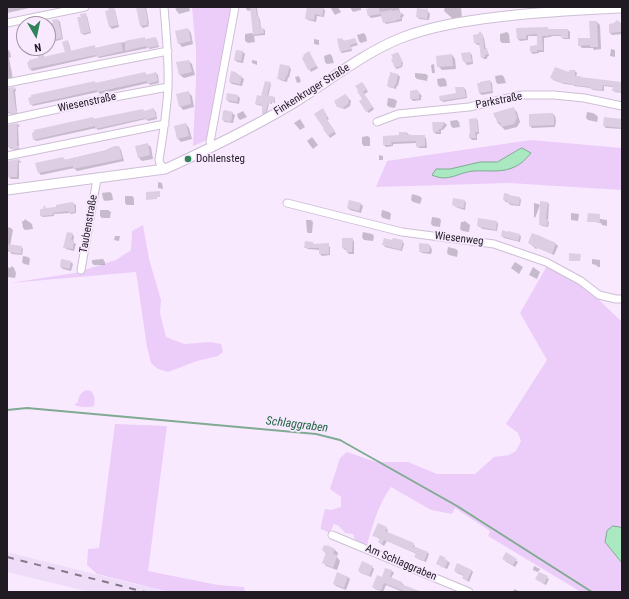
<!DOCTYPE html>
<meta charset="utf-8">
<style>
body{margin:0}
#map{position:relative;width:629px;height:599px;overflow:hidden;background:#f8e9ff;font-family:"Roboto Condensed",sans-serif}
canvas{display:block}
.frame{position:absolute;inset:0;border:8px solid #201b23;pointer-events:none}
.north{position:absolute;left:16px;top:16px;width:40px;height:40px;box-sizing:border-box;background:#f8e9ff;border:1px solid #a297a7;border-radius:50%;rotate:171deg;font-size:11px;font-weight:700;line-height:16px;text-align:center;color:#201b23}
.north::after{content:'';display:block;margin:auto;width:14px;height:18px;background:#2f8356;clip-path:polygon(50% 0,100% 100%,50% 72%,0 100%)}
</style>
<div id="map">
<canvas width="629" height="599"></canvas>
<div class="frame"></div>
<div class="north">N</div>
</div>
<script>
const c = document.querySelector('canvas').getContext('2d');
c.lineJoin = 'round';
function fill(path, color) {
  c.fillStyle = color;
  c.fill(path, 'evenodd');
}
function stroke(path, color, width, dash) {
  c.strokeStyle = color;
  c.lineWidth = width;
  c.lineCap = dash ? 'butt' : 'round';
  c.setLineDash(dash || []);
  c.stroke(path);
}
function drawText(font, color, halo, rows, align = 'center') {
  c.font = font + ' "Roboto Condensed",sans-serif';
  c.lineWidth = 3.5;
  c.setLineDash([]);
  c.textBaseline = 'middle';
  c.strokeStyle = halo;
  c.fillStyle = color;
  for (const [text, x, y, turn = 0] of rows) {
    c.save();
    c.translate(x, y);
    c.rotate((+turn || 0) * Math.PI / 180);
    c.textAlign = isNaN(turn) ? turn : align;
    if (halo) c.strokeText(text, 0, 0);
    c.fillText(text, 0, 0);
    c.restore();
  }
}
const built = new Path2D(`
 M7,552l135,34 26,6h-78l-83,-20z`);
const green = new Path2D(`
 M192,7h37l3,4 -25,129 -14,6 3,-64v-32z
 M531,140l91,8v42l-113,-7 -133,4 11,-26zM522,148l-29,23 -57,-2h14l30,-7h17z
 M143,225l6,34 12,41 -1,13 6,24 18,7 27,-2 10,2 2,8 -5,4 -21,5 -29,11 -10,-3 -7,-6 -4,-16 -11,-75 -126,11 65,-10 41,-13 15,-10 1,-19z
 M547,266l34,19 17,14 24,23v207l-3,-2 -14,15 17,21v29h-41l-93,-56 2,-5 -35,-23 -3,6 -21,-4 -40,-23c-13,18 -18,37 -24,58l-12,-5 -2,-6 -8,-1 -6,-7 -5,-2 -4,9 -9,-4v-4l4,-16 6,1 10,-3v-10l-11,-8 10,-31 7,-6 29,10h32l29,12h38l19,-17 15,-2 7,-4 5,-10 -3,-8 -12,-9 41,-64 -27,-47z
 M86,390l5,1c4,5 4,9 3,15 -5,2 -15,1 -20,-1l4,-3c0,-6 3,-9 8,-12z
 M115,424l52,2 -19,145 70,14 26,2 1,5h-76l-72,-18 -10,-9 1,-16 11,-1z`);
const water = new Path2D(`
 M522,148l9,5c-6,7 -11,12 -19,15 -12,5 -26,2 -38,3 -16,1 -25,12 -42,4l4,-6h14l30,-7h17z
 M613,526l7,1 2,2v34l-17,-21 2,-11z`);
const shadow = new Path2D(`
 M7,7h27l-27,6z
 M137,7h9l3,16 -1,1 1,2 -6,2 -2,-2z
 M175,7h14l1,4 -11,3 -3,-4z
 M246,7h11l1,10 2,2 1,10h2l2,1v5l-11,1 1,6 -7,1 -3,-2v-7l7,-1 2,2 -3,-25 -3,1 -2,-2z
 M308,7l11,2 4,-1 2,2 -1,7 -7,-1 -1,6 -8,-2 -2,-2z
 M330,7h8l3,5 -6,3z
 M350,7h11v3l-8,2 -2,-3z
 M378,7h21l1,6 4,2 -2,3v3l-16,3 -2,-2 -2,-6 -11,2 -2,-2 -2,-7z
 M445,7h16l1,12 -10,-1 -8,-7z
 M113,8l2,2 4,17 -7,2 -2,-2 -3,-15z
 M426,9l4,5 -1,6 -10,-1 -2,-3z
 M85,14l2,2 4,17 -7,2 -2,-2v-16z
 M58,20l2,2 3,17 -7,2 -2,-2v-16z
 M617,21l5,5v8l-10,1 -2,-2 5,-9z
 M597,22l3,3 1,24 -7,1 -1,-2h-11l-3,-3 12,-6z
 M548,28l1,2h19l2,2v7h-6l-2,-1v-2h-10l-2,1 -6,1v14h-5v1l-6,1 -2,-2 7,-6v-10h-10v4l-8,1 -2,-2 -1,-10z
 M188,29l3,4 2,11 -11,3 -3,-4z
 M507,32l2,2 1,9h-8l-2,-2v-7z
 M364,33l2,3 1,5 -6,2 -2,-2 -2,-6z
 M482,34l2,4 2,12 2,2 1,4 -2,1v2h-3l-2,-2 -2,-12h-2l-3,-2z
 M144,38l2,2 9,-2 2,2 2,7 -9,2 -2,-1 -49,10 -1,-2 -66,15 -2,-2 9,-10 -2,-11h4l1,1 2,9 22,-5 1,-11 2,1 2,9 23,-5 2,1z
 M314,39l5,1v5l-5,-1z
 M342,39l2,2 10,-2 4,6 -7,2 1,4 -10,2 -1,-1z
 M7,48l3,4 1,5 -2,1 4,21 -6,1z
 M611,49l4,1v7l-5,-1z
 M236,51l7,1 2,2 -2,9 -6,-1 -2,-2z
 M398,53l5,10 -1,4 -5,2 -2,-1 -1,-10z
 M470,53l2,2 1,9 -6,1 -3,-4 -1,-7z
 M330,54l2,2 2,7 -7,1 -2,-2 -1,-6z
 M310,55l8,13 -7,4 -8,-14z
 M452,55l3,4 1,10 -14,1 -4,-4z
 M252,60l5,1v4l-5,-2z
 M189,61l3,3 3,11 -11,3 -4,-3z
 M434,64l1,9h-3l-1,-8z
 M289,67l2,2 -2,9 -1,-1 -1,5 -7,-2 -2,-2z
 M575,71l2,2 -1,4 46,6v10l-7,-1 -2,-2v-3l-9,-1v5l-11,-1 -2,-2 -17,-2 -1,-1 -9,-1 -11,-4 -1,-2 18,-4z
 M145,73l2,2 9,-2 2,2 1,8 -9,2 -2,-2 -48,11 -2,-2 -65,14 -2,-2 64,-22 1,2z
 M236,73l8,6 -2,7 -10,-2 -2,-2z
 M415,73l11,1 2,2 -1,5 -10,-2 -2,-2z
 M391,74l7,1 2,2 -2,9 -1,-1 -1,4 -7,-2 -1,-1z
 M502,75l2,2 2,6 -8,1 -2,-2 -1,-6z
 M299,76l2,6 -4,1 -2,-6z
 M444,78l2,2 1,6 -7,1 -2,-2 -1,-6z
 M490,81l2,2 1,10 -11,2 -3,-2z
 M270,83l1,1 -3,13 6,1 1,1v4l-3,-1v2l-3,-1 -2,10 -3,2 -1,-1v-8l-6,-1 -1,-1 6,-7z
 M364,85l4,7 -4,2 10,15 -5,4 -2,-2 -4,-11 -5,-9z
 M14,88l2,1v2h-1l2,21 2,2 -6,2 -6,-4v-21z
 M464,88l2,2 1,8 -24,4 -2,-2 16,-6z
 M416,90l6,6 -1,1v3l-8,1 -2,-2z
 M188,92l4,4 2,11 -11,3 -3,-4z
 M238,96l2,2 -1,6 -10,-2 -2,-2z
 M347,97l4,4 -1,5 -5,3 -4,-1 -3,-2z
 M388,98l6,1 3,2 -2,7 -6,-1 -2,-2z
 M513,108l4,4 3,10 -3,5 -12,3 -7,-7 -1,-3 -1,-2z
 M154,110l2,2 1,7 -9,2 -2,-2 -48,11 -2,-2 -60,13 -2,-2 59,-21 2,2z
 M243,111l4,6 -7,3 -2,-2 -1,-4z
 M324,112l5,7 -2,1 9,14 -6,4 -2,-3z
 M587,112l6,1 3,2 2,2 -1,5 -9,-2 -2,-2z
 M232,113l3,2 -2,8 -8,-1 -2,-2z
 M553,114l2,2 1,5 -1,6 -23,1 -2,-2z
 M300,119l5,8 -5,3 -6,-7z
 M476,119l2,2 1,13h-2v6h-5l-2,-2z
 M622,119v10l-16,-1 -2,-2z
 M457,120l2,2 1,5 -7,1 -2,-2 -1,-5z
 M433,123h12l2,2 -4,5h-2v4h-5l-2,-2z
 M18,124l2,2 -2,1 1,21 2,2 -6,1 -2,-3 -2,1 -2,-2v-21z
 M186,124l3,4 3,11 -11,3 -4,-4z
 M407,133l3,3h14l2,2 1,10h-8l-2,-2v-3l-24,1v2l-7,1 -2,-2z
 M368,136l2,2v8h-6l-2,-2v-7z
 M312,137l6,8 -5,4 -6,-8z
 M147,144l4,3 2,12 -11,2 -3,-3z
 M119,147l2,3 3,11 -47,10 -3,-3 -33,7 -2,-2 24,-15 2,2z
 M379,155l4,1v4h-4z
 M19,160l2,2v1l-2,-1v17h-8l-2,-2v-15z
 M158,182l4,1 1,6 -5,-1z
 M110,192l2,2 1,6 -8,1 -2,-2 -1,-6z
 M412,194l7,2 3,2 -2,6 -7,-2 -2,-2z
 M125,196h7l2,2v7h-7l-2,-2z
 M520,198l1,2 -1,6 -10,-1 -2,-3h-2l-2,-2z
 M465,201l1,2 -1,7 -7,-2 -5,-3z
 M534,203l4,1 2,1 -5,13 -1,-1z
 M548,203l1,1 -1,17 1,1 -1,5 -6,-1 -2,-2z
 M74,204l2,1v8l-5,1 -1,-1 -16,1v2l-11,1 -2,-1 5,-7z
 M361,204l2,2 -2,7 -11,-3 -2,-2z
 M100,210h8l3,2 -1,6h-8l-2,-2z
 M382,210l7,2 2,2 -1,6 -7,-2 -2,-2z
 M571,213l8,1 -1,7 -7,-1z
 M600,214v5l7,1v6l-5,-1 -1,-2 -13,-2z
 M432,217l7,1 2,2 -1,7 -7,-1 -2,-2z
 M25,219l7,5 1,5 -8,1 -2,-2 -1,-7h2z
 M306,220h5l2,2 -1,11h-4l-1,-1z
 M465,221l5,4 -1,7 -7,-1 -2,-2 1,-7h2z
 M497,222l1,2 -1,7 -14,-2 -5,-3z
 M7,227l4,1 2,2 -3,16 11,1 2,2 -1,6 -10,-1 -2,-2 -3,-1z
 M363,232l9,2 2,2 -1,5 -9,-1 -2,-3z
 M72,234l2,2 -1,6 3,2 -2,7 -8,-2 -1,-2z
 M519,235l2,1 -1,6 -16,-4 -2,-2z
 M115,236h5l-1,5 -5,-1z
 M541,238l15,6 2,2 -4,9 -16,-7 -2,1 -7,-6z
 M352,239l2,2v13h-5l-2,-2v-2h-2l-2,-2z
 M403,242l1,2 -2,7 -17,-4 -1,-2z
 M313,243l2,2 13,-1 2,3v8l-8,1 -2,-2v-4l-12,-1 -3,-2z
 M429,245l2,2 1,4 -1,3 -9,-1 -2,-2z
 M448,247l8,2 2,2 -1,6 -8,-2 -2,-2z
 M23,256l5,1 2,2 -1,6 -5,-1 -2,-2z
 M103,259l2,3v3h-11l-2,-2v-3z
 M592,259l8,1v7h-2l-2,-2 -4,-1z
 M71,262l2,2 -2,7 -8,-2 -2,-2z
 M515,262l8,5 -4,7 -8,-6z
 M12,266l2,2 2,5 -1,5 -8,-1v-10l3,1z
 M533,267l7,5 -3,7 -8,-4z
 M386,528l2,2 -1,2 26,12 2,2v1l12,5 2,2 -3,8 -8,-3 -2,-2 1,-3 -30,-13 -3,5 -3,-2 -2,-2 1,-3 -4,-2 -2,-2z
 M328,547l7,3 3,3 -1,4 3,4 -3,9 -11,-4 -3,-4 3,-8 -3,-4z
 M507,554l11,8 -3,5 -10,-6z
 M446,560l4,3 -3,6 -7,-3 4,-2z
 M534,566l6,3 -2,3 11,7 -3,6 -7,-4 1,-8 -7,-3z
 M372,567l2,2 -3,8 -10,-4 -2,-2z
 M471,570l2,2 -4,10 -6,-4 1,-2 -7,-3 -2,-2z
 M392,571l2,2 -3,5 10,4 3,3 -1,1 2,1 -2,5 -17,-7 -3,7 -8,-3 -2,-2 9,-9z
 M338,574l10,3 2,2 -4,11 -10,-4 -2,-2z
 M514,589l7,3h-8z`);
const stream = new Path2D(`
 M7,410l20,-2 289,26 24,6 117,66 135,86`);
const building = new Path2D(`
 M114,7l4,18 -9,2 -4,-16 4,-1 -1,-2z
 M136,7h9l3,15h-1v3l-7,1z
 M250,7h6l1,9h2l1,12h3l1,5 -11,2z
 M307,7l11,1 1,-1h5l-2,9 -7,-2 -1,6 -9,-1z
 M374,7h5l1,7 -12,2 -2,-7z
 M417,8l8,1 2,-1 1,3 -1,8 -11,-2z
 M392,10v1l7,-1v2l4,1 -3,3 1,3 -5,1v1l-13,2 -3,-11z
 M86,13l4,19 -9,2 -4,-17h4l-1,-3z
 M58,19l4,19 -9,2 -3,-17h3l-1,-3z
 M617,20l4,3v9l-12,1v-9l5,-1z
 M589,21h8l1,26h-8v-2l-12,1v-8h12z
 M548,27v2h20v9h-7v-3h-11l-2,1h-6l1,14h-6v2h-7v-6l7,-1v-11l-11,1v4h-9l-1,-11z
 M188,28l3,13 -13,3 -3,-13z
 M480,31l3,4 1,14 3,-1 1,6 -3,1v2l-4,1 -2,-15h-5l-1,-8 5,-1z
 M145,37v2l11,-2 2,9 -11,2 -1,-2 -21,5v-10z
 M342,38l1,3 12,-3 2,5 -7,2 1,4 -11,3 -3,-13z
 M68,40l2,11 25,-6v3l26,-6 2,9 -26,6 -1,-2 -67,14 -2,-7h2v-2l9,-2 -2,-10h5l2,9 22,-5 -3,-10z
 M236,50l7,1 -2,10 -7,-1z
 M309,51l8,15 -9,4 -6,-12 2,-2 -1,-1z
 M398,52l4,8 -1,6 -6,2 -4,-9 2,-1 -2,-3z
 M470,52l2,10 -7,1 -1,-2 -1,1 -2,-9z
 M452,54l1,12 -16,1 -1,-11z
 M189,60l3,12 -13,3 -3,-13z
 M280,64l10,2 -3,10h-1l-1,4 -8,-1z
 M555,67l14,5v-2h6v6h6l-1,1 42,5v10l-10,-1 1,-5 -10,-1 -1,5 -12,-1v-2l-18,-2v-1l-10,-1 -12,-5z
 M231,71l5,1v2l6,2 -2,8 -11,-2z
 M145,72l1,3 10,-3 2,9 -11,3v-3l-50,11v-2l-67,15 -2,-7 3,-1v-2l64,-14v2z
 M390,72l8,2 -2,11 -1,-1 -1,4 -7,-2 2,-10h1z
 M490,80l2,11 -13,2 -2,-10h3v-1z
 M265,81l6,1 -4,13 8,2 -1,5h-3v1h-3l-2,9 -4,2v-9l-7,-1 2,-9 4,1z
 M362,82l5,7 -4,3 10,15 -7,5 -7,-11 3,-2 -5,-8 1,-1 -3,-4z
 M15,87v3h-2l3,21h1v2l-7,1v-2h-3v-24z
 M455,87h9l2,10 -26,4 -1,-5 17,-3z
 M416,89l4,4 -1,2v4h-9v-8l5,-1z
 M189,91l2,13 -12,3 -3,-13z
 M227,93l11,2 -1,7 -11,-2z
 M345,94l4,4 -1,6 -5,4 -6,-1 -3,-6z
 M514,107l3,11 -3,6 -13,3 -1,-5 -3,1 -1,-5h-1l-2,-5z
 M154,108l2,9 -11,3v-2l-50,11v-3l-62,14 -1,-7 2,-1v-2l59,-13v2l50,-10 1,2z
 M323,108l5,9 -2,1 9,13 -7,5 -5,-7h1l-10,-15z
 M225,110l8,2 -2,10 -9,-2 1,-9z
 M550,113h3l1,5v7l-25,1v-12z
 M604,117l18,2v9l-19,-2z
 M477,118l1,14h-3l1,6h-7v-5h1l-1,-14z
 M432,122h13l-4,7h-2v3h-6z
 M18,123v2h-1v21h2v2l-7,2v-3h-4l-1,-22z
 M186,123l3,13 -12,3 -3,-13z
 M399,132h8v3l3,-1v1h15v11l-9,1v-6l-25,1 1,3h-9v-9l16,-1z
 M148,143l2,12 -12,3 -3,-12z
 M115,146h4l3,13 -49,10v-3l-35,7 -3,-10 28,-6 1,3 43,-10v-1z
 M19,159v2h-1l-1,16h-9v-16z
 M160,191v6h-3v2l-11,1v-8z
 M504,193l5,1v1l11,2 -1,8 -12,-2v-2l-4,-1z
 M453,198l12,2 -1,8 -9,-1v-1l-3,-1z
 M349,200l12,3 -2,8 -12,-3z
 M540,201l8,1 -2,17 2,1 -1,6 -8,-1z
 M72,202l2,1 1,9 -6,1 -1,-2 -15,2v2l-13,1v-7h3l1,-4 2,3 10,-1v-2z
 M588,213l12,1v8h-13z
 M478,218l19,3 -1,9 -16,-3v-1h-3z
 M502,230l6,2v-1l12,3 -2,7 -17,-5z
 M67,232l6,1 -2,7 3,1 -1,8 -10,-1z
 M532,233l5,2h2l1,1 16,7 -4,11 -17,-7h-1l-1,-1 -5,-3z
 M342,238h11l-1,14h-6v-3l-4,-1z
 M384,238l8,2 1,-2 10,2 -2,10 -19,-5z
 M305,241l8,1v2l16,-1v11h-10v-6h-15z
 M419,243l10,1 1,4 -1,4h-10z
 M7,244l15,2 -1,8 -12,-2v-2h-2z
 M569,253l12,1 -1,7h-11z
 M61,259l10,2 -1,8 -10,-2z
 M378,523l9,4 -2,4 29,12 -1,3 15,6 -4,9 -10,-4 2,-4 -32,-13 -2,4 -4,-2 2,-4 -8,-2z
 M324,545l3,1v-1l8,4 -2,5 4,1v2l-4,11 -11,-5 4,-10 -4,-3z
 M506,552l11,7 -4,6 -11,-6z
 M440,555l6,3 -1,1 3,2 -3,7 -9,-4z
 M362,561l11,5 -4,10 -11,-5z
 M457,563l15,7 -5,11 -5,-3 2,-3 -10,-4z
 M385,568l7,2 -2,7 12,5 -1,2 21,8h-16l-22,-9 -3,8 -9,-4 5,-12 5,2z
 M337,572l11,5 -4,11 -11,-4z
 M539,572l9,4 -4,8 -9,-5z`);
const minor = new Path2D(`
 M164,7c2,26 5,53 4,80 -1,24 -5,48 -9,73l1,4 5,5
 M7,23l78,-16
 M7,83l161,-32
 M7,120l97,-21 64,-12
 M377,122l21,-8 71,-7 53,-12h32l30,3 38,8
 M213,146l-3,-4 25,-135
 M7,156l158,-32
 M287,203l115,29 92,12 52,18 35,19 18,14 17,4h6
 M81,270l16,-91
 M332,535l137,57`);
const tertiary = new Path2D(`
 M7,190l158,-21 9,-4c43,-20 86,-41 126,-66 33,-21 64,-46 101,-61 31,-12 64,-17 97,-21 41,-5 83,-7 124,-9`);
const rail = new Path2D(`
 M7,557l138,35`);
const markers = [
 [188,159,4,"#2f8356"]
];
const streetNames = [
 ["Finkenkruger Straße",312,90,-32],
 ["Parkstraße",499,101,-11],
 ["Wiesenstraße",87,103,-12],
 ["Taubenstraße",89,224,-80],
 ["Wiesenweg",459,239,7],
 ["Am Schlaggraben",401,563,23]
];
const poiNames = [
 ["Dohlensteg",196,159]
];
const waterNames = [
 ["Schlaggraben",297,425,7]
];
fill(built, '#efdcf8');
fill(green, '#eccdfa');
fill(water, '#a9e8c0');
stroke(water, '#80aa91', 1);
fill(shadow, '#0003');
stroke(stream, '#80aa91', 2);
fill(building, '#ddcee4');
stroke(minor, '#cdbfd4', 9);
stroke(tertiary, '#cdbfd4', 11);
stroke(minor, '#fff', 7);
stroke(tertiary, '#fff', 9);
stroke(rail, '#827887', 2, [7, 7]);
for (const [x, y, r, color] of markers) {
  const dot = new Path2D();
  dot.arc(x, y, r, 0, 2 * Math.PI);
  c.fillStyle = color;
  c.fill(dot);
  stroke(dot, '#f8e9ff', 1.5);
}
drawText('11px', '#201b23', '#f8e9ff', streetNames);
drawText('11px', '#201b23', '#f8e9ff', poiNames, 'left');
drawText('italic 12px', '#226742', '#f8e9ff', waterNames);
</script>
